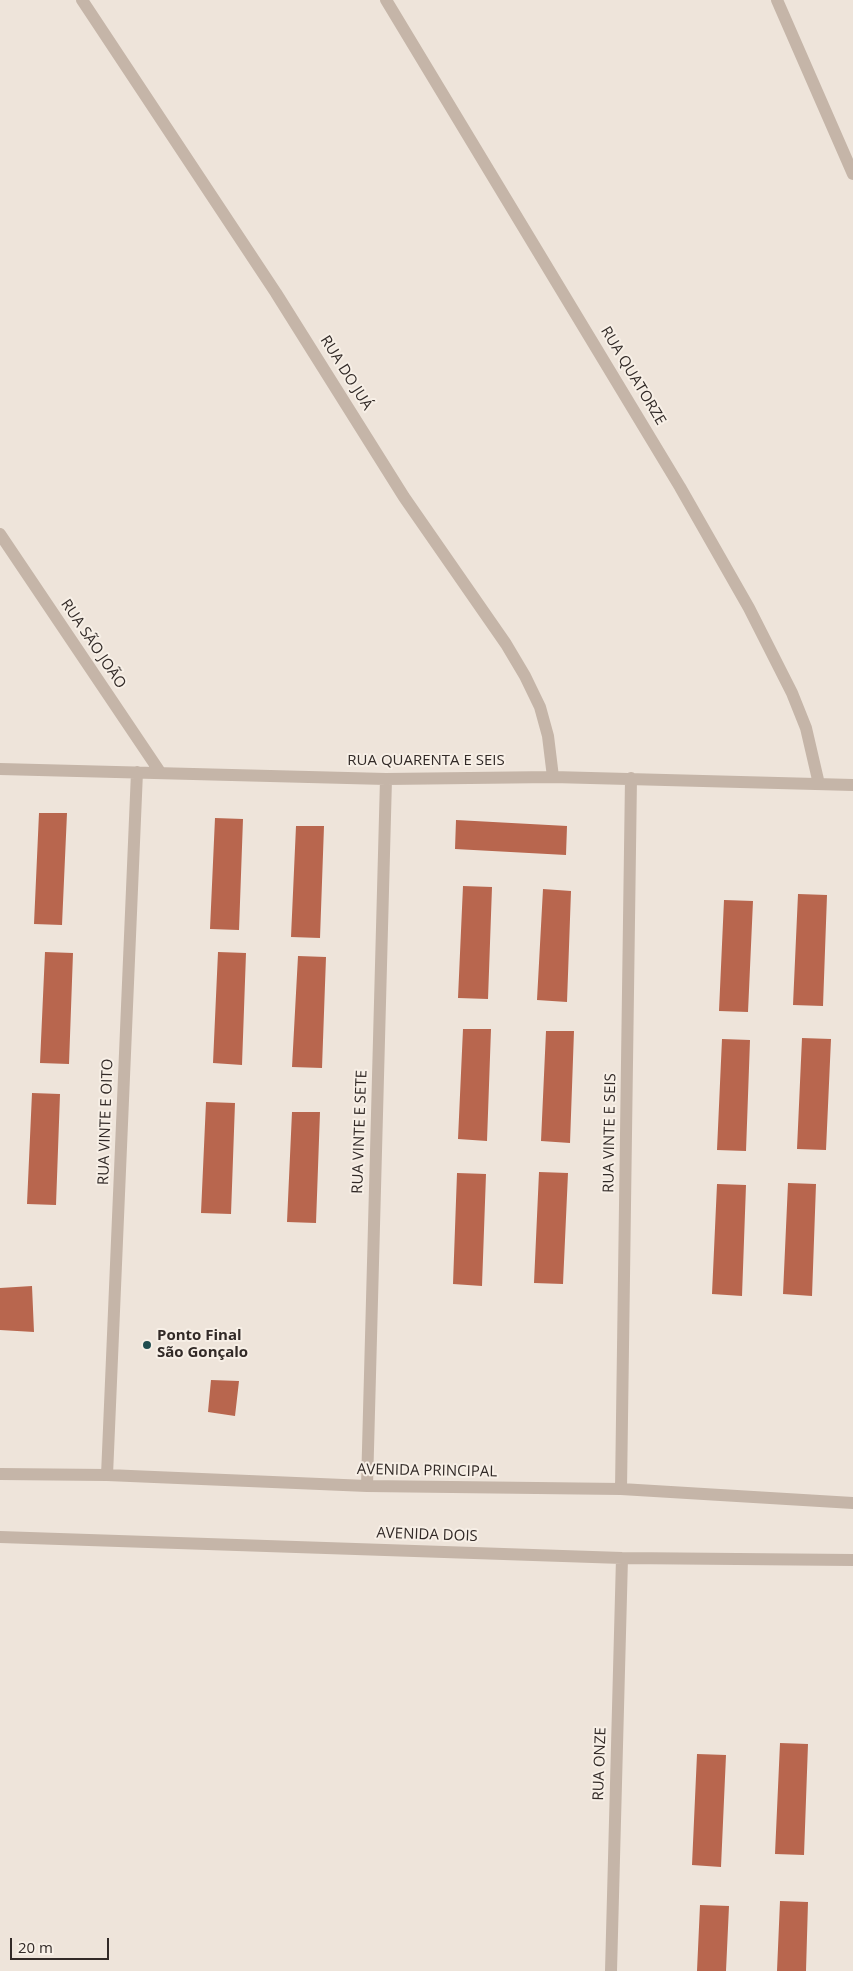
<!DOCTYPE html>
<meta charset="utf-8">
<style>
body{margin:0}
#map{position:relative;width:853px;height:1971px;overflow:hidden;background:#eee4da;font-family:"Open Sans",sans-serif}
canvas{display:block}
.scale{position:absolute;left:10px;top:1938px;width:99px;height:22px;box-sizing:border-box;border:2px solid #322a27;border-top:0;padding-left:6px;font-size:15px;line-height:18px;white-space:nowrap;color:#322a27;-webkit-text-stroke:4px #f7efe6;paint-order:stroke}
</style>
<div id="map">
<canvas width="853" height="1971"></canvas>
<div class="scale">20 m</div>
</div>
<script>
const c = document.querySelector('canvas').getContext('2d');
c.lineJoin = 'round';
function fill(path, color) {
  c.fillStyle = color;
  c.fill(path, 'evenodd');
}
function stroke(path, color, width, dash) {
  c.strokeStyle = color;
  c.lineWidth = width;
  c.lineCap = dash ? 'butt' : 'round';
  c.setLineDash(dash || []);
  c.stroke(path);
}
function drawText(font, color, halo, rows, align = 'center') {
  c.font = font + ' "Open Sans",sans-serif';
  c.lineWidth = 4;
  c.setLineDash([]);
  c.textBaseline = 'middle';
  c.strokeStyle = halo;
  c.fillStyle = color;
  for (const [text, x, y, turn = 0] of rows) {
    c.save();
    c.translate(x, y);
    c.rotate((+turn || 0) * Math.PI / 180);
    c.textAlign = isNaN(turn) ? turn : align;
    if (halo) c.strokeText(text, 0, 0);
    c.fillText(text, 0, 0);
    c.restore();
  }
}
const building = new Path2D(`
 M39,813h28l-5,112 -28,-1z
 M215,818l28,1 -4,111 -29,-1z
 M456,820l111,6 -1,29 -111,-6z
 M296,826h28l-4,112 -29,-1z
 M463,886l29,1 -4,112 -30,-1z
 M543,889l28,2 -4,111 -30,-2z
 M798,894l29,1 -4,111 -30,-1z
 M724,900l29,1 -5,111 -29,-1z
 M45,952l28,1 -4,111 -29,-1z
 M218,952l28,1 -4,112 -29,-2z
 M298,956l28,1 -4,111 -30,-1z
 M463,1029h28l-4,112 -29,-2z
 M546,1031h28l-4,112 -29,-2z
 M802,1038l29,1 -5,111 -29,-1z
 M722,1039l28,1 -4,111 -29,-1z
 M32,1093l28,1 -4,111 -29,-1z
 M206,1102l29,1 -4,111 -30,-1z
 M292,1112h28l-4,111 -29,-1z
 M539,1172l29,1 -5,111 -29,-1z
 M457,1173l29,1 -4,112 -29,-2z
 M788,1183l28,1 -4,112 -29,-2z
 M717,1184l29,1 -4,111 -30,-2z
 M32,1286l2,46 -34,-2v-42z
 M211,1380l28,1 -4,35 -27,-4z
 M780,1743l28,1 -4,111 -29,-1z
 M697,1754l29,1 -5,112 -29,-2z
 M780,1901l28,1 -2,69h-29z
 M700,1905l29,1 -3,65h-29z`);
const street = new Path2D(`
 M82,0l194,293 128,204 102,147 19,32 15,31 8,29 5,41
 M386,0l294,487 69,121 43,85 14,35 13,56
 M777,0l76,174
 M0,534l160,238
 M0,769l386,10 167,-2 300,8
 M0,1474l107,1 260,11 254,3 232,14
 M107,1475l30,-703
 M367,1486l19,-707
 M621,1489l10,-711
 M0,1537l622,21 231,2
 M611,1971l11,-413`);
const markers = [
 [147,1345,5,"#214d4f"]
];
const streetNames = [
 ["RUA DO JUÁ",346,373,58],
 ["RUA QUATORZE",633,376,59],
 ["RUA SÃO JOÃO",93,644,56],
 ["RUA QUARENTA E SEIS",426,761],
 ["RUA VINTE E OITO",106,1122,-88],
 ["RUA VINTE E SETE",360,1132,-88],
 ["RUA VINTE E SEIS",610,1133,-89],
 ["AVENIDA PRINCIPAL",427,1471,1],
 ["AVENIDA DOIS",427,1535,2],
 ["RUA ONZE",600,1764,-88]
];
const poiNames = [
 ["Ponto Final",157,1336],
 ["São Gonçalo",157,1353]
];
fill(building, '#b8664e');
stroke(street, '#c5b5a8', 12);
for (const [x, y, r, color] of markers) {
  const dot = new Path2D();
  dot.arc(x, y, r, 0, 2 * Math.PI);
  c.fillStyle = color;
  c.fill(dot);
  stroke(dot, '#f7efe6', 2);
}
drawText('15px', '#322a27', '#f7efe6', streetNames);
drawText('bold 15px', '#322a27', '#f7efe6', poiNames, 'left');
</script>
